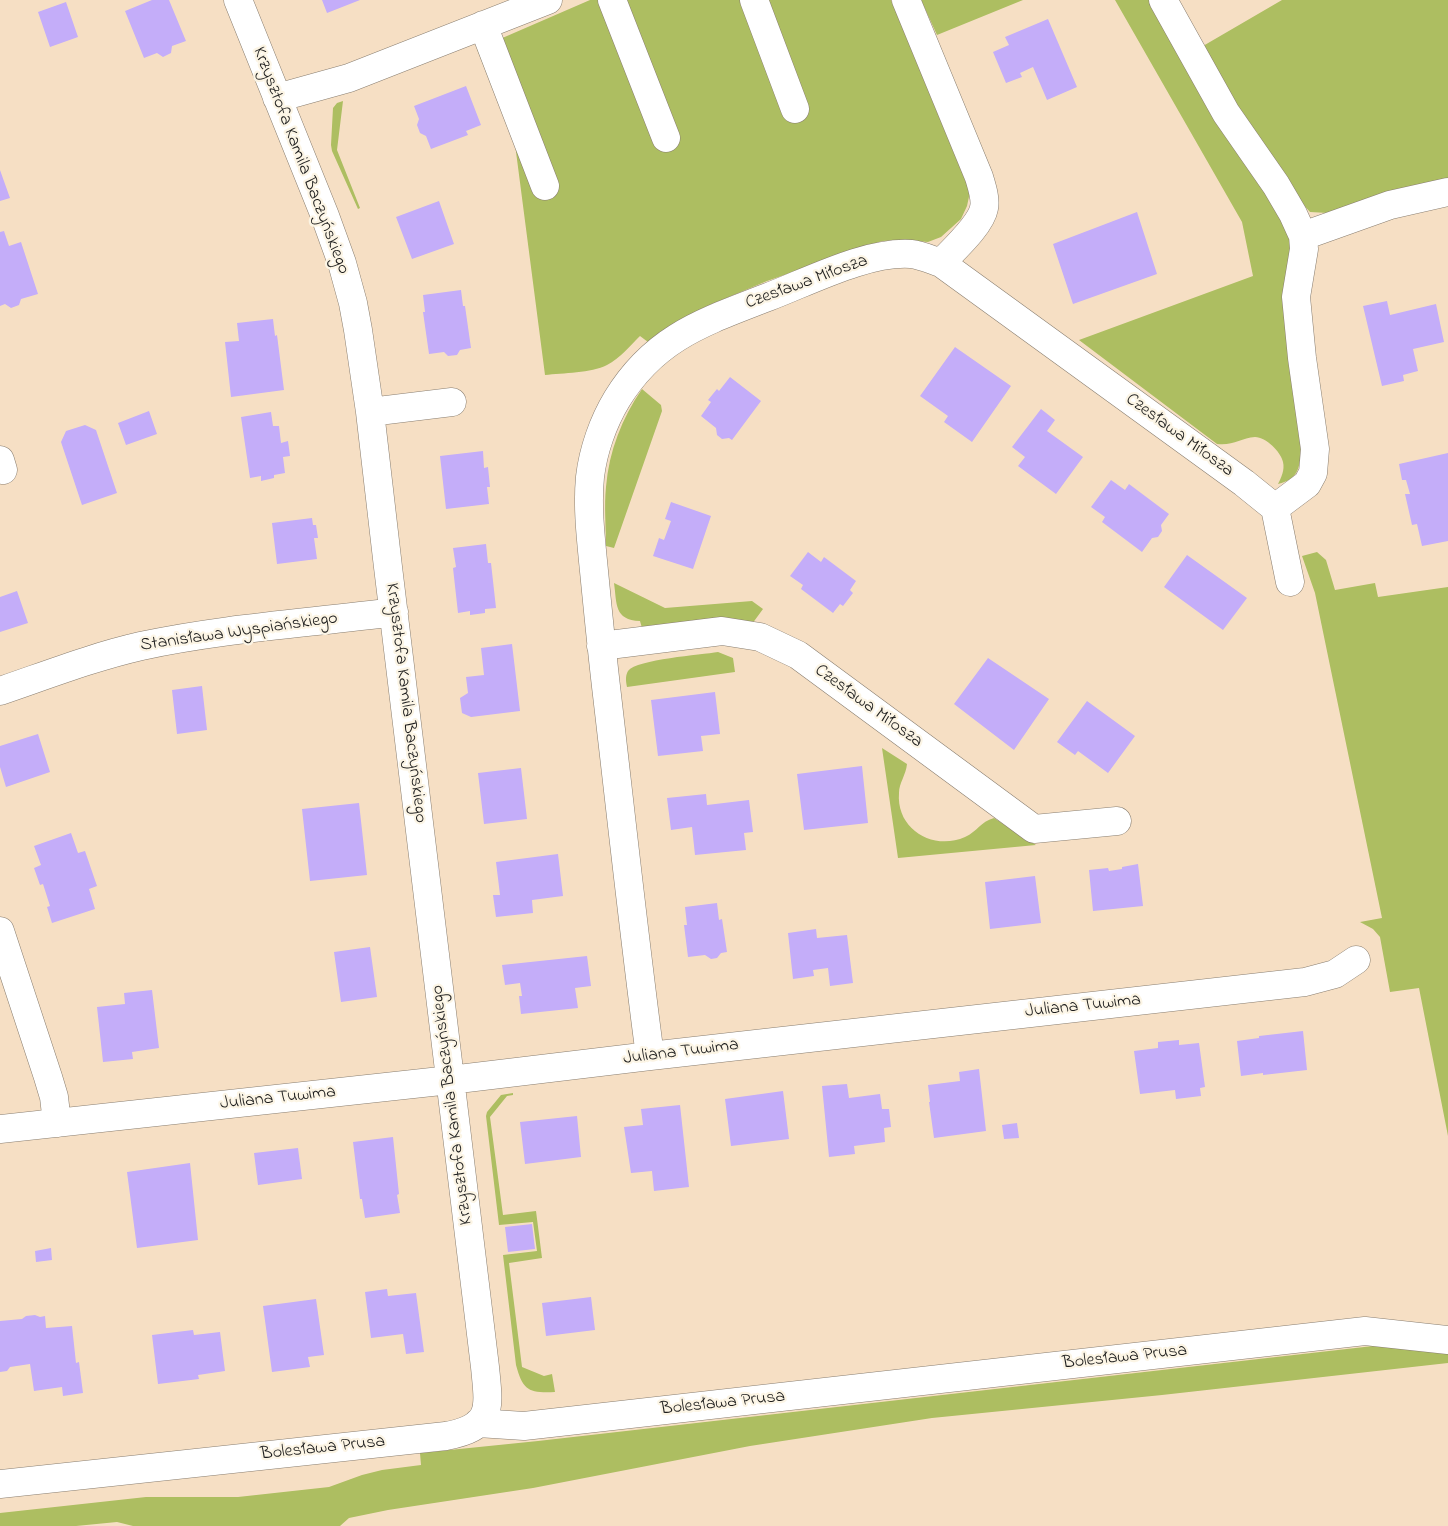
<!DOCTYPE html>
<meta charset="utf-8">
<style>
body{margin:0}
canvas{display:block;background:#f6dfc4}
</style>
<canvas width="1448" height="1526"></canvas>
<script>
const c = document.querySelector('canvas').getContext('2d');
c.lineJoin = 'round';
function fill(path, color) {
  c.fillStyle = color;
  c.fill(path, 'evenodd');
}
function stroke(path, color, width, dash) {
  c.strokeStyle = color;
  c.lineWidth = width;
  c.lineCap = dash ? 'butt' : 'round';
  c.setLineDash(dash || []);
  c.stroke(path);
}
function drawText(font, color, halo, rows, align = 'center') {
  c.font = font + ' "Indie Flower",sans-serif';
  c.lineWidth = 4.5;
  c.setLineDash([]);
  c.textBaseline = 'middle';
  c.strokeStyle = halo;
  c.fillStyle = color;
  for (const [text, x, y, turn = 0] of rows) {
    c.save();
    c.translate(x, y);
    c.rotate((+turn || 0) * Math.PI / 180);
    c.textAlign = isNaN(turn) ? turn : align;
    if (halo) c.strokeText(text, 0, 0);
    c.fillText(text, 0, 0);
    c.restore();
  }
}
const green = new Path2D(`
 M590,0h301l79,192 -3,14 -6,13 -20,18 -13,5 -23,-2 -23,1 -115,40 -62,26 -27,14 -30,21 -8,-6c-10,10 -20,22 -33,29 -16,8 -44,8 -62,10l-30,-231 -38,-95z
 M921,0h102l-86,35z
 M1115,0h37l112,185 25,52 4,13 8,198c-1,19 -2,31 -23,36 3,-6 7,-14 5,-22 -2,-10 -17,-25 -28,-25 -14,1 -22,9 -38,7l-138,-104 174,-64 -11,-54z
 M1282,0h166v182l-120,31 -18,-1 -19,-21 -54,-77 -34,-68z
 M343,101l-6,49 23,58 -2,1 -26,-58 -1,-6 2,-37 4,-5z
 M642,389l19,16 1,6 -48,137 -8,-2c0,-19 -2,-40 0,-59 3,-36 16,-69 36,-98z
 M1317,552l9,8 9,30 40,-7 3,14 70,-10v549l-29,-148 -29,4 -10,-55 -7,-8 -13,-7 22,-4 -67,-325 -13,-37z
 M614,583l51,25 87,-7 11,8 -11,15 -110,4 -2,-7c-26,-1 -23,-17 -26,-38z
 M718,652l15,6 2,14 -108,15c-1,-5 -2,-11 1,-16 9,-12 73,-16 90,-19z
 M882,748l25,16c-1,11 -8,19 -8,29 -3,37 35,58 66,44 13,-6 15,-15 29,-19l42,27 -138,13z
 M513,1093v2l-6,1 -17,21 13,98 33,-4 6,47 -33,5 13,104 22,9 8,-2 3,18c-26,1 -32,-1 -39,-27l-13,-110 34,-4 -4,-29 -34,3 -13,-109 1,-4 14,-17z
 M1373,1346l27,1 48,7v9l-286,32 -230,23 -182,28 -217,42 -145,22 -39,8 -9,8h-207l-16,-4 -41,4h-76v-13l146,-16h92l91,-10 33,-12 20,-5 39,-5 -1,-12 118,-12z`);
const building = new Path2D(`
 M152,0h17l17,41 -14,5 -1,7 -8,4 -6,-4 -13,5 -19,-47z
 M322,0h38l-33,13z
 M66,2l12,35 -28,10 -12,-35z
 M1048,19l29,68 -30,13 -14,-33 -13,6 2,4 -16,6 -13,-31 16,-7 -4,-8z
 M466,86l15,39 -15,6 2,4 -37,14 -5,-13 -6,-3 -3,-8 2,-6 -5,-13z
 M0,170l10,28 -10,3z
 M439,201l15,43 -42,15 -16,-42z
 M1137,212l20,62 -84,30 -20,-60z
 M4,231l5,15 12,-4 17,52 -17,5 -2,6 -8,3 -6,-4 -5,2v-74z
 M461,290l2,16h2l6,42 -11,2 -3,5 -9,1 -4,-4 -15,2 -6,-42h2l-2,-17z
 M1387,301l3,14 46,-11 8,38 -31,7 5,22 -15,4 1,6 -22,5 -19,-80z
 M273,319l2,17 2,-1 7,55 -53,7 -6,-55 14,-1 -2,-18z
 M955,347l56,39 -39,56 -28,-20 4,-6 -28,-20z
 M730,377l31,24 -29,39 -3,-2 -7,1 -5,-4 -1,-7 -15,-12 10,-14 -3,-2 9,-11 2,2z
 M1041,409l14,11 -8,11 36,26 -27,37 -38,-28 7,-9 -13,-10z
 M149,411l8,23 -31,11 -8,-22z
 M271,412l2,14h6l2,17 7,-2 2,15 -7,1 2,16 -11,2v3l-13,3v-5l-11,2 -9,-61z
 M85,425l11,5 21,63 -35,12 -21,-63 5,-11z
 M483,451l1,17 4,-1 2,20h-3l2,17 -43,5 -6,-53z
 M1448,453v88l-26,5 -5,-22 -5,1 -7,-31h5l-4,-14h-4l-3,-16z
 M1111,480l14,10 4,-6 40,30 -8,11 1,6 -4,6 -6,1 -10,14 -40,-30 3,-5 -14,-10z
 M671,502l40,14 -18,53 -40,-13 6,-18 5,2 7,-19 -6,-2z
 M312,518l1,7h3l2,13h-4l3,21 -40,5 -5,-41z
 M486,544l2,19h3l5,45 -11,1v4l-15,2v-4l-12,2 -5,-45 3,-1 -3,-19z
 M808,552l13,10 3,-5 32,24 -6,9 3,3 -10,13 -3,-2 -7,9 -32,-24 2,-4 -13,-9z
 M1187,555l60,43 -24,32 -59,-43z
 M17,591l11,32 -28,9v-35z
 M512,644l8,67 -49,6 -9,-4 -2,-15 8,-5 -2,-16 18,-2 -3,-27z
 M988,658l61,41 -35,51 -60,-46z
 M202,686l5,44 -30,4 -5,-44z
 M715,692l5,42 -19,2 2,15 -45,5 -7,-56z
 M1087,701l48,35 -27,37 -30,-22 -3,4 -18,-13z
 M38,734l12,38 -44,15 -6,-20v-21z
 M862,766l6,57 -64,7 -7,-56z
 M521,768l6,51 -43,5 -6,-51z
 M706,794l1,11 42,-5 4,32 -9,1 2,17 -51,5 -3,-28 -21,3 -4,-32z
 M359,803l8,72 -57,6 -8,-72z
 M71,833l7,20 7,-2 12,35 -8,3 6,20 -43,14 -5,-16 3,-1 -7,-22 -3,1 -6,-17 7,-3 -7,-19z
 M558,854l5,42 -31,4 1,13 -37,4 -3,-22h7l-4,-33z
 M1138,864l5,42 -50,5 -4,-41 19,-2 1,3 13,-2v-2z
 M1035,876l6,47 -51,6 -5,-47z
 M717,903l2,17 3,-1 5,33 -6,1 -4,5 -6,1 -6,-4 -17,2 -4,-32h3l-2,-18z
 M816,929l1,9 30,-3 6,48 -23,3 -2,-18 -15,2 1,6 -21,3 -5,-46z
 M370,947l7,50 -36,5 -7,-50z
 M587,956l4,30 -16,2 3,20 -57,6 -2,-18h3l-2,-13 -15,2 -3,-20z
 M152,990l7,58 -27,4 1,7 -30,3 -6,-55 28,-3 -1,-11z
 M1303,1031l4,39 -44,5v-2l-22,3 -4,-35 22,-3v-2z
 M1179,1040v5l20,-2 6,44 -5,1 1,8 -25,3 -1,-9 -35,4 -6,-43 24,-3v-6z
 M979,1069l7,62 -52,7 -5,-36h1l-2,-17 32,-4 -1,-9z
 M847,1084l2,14 31,-4 2,15h7l2,18 -7,1 1,14 -31,4 1,8 -26,3 -7,-71z
 M783,1091l6,48 -58,7 -6,-47z
 M680,1105l9,82 -35,4 -2,-20 -21,2 -7,-46 19,-2 -2,-16z
 M577,1116l4,41 -56,7 -5,-42z
 M1017,1123l2,15 -15,1 -2,-14z
 M393,1137l6,57 -2,1 3,18 -35,5 -3,-19h-2l-7,-57z
 M298,1148l4,31 -44,6 -4,-32z
 M190,1163l8,77 -61,8 -10,-76z
 M532,1224l3,25 -27,3 -3,-25z
 M51,1248l1,12 -16,2 -1,-11z
 M387,1289l1,7 28,-3 8,59 -18,2 -3,-20 -32,4 -6,-46z
 M591,1297l4,33 -49,6 -4,-33z
 M316,1299l8,56 -16,2 2,10 -38,5 -9,-66z
 M35,1315l5,2 5,-1 1,12 26,-2 4,37 3,-1 4,31 -20,3 -1,-9 -28,4 -4,-27 -20,3 -3,4 -7,1v-51l22,-2 4,-3z
 M193,1330l1,5 26,-3 5,39 -27,4 1,4 -41,5 -6,-49z`);
const street = new Path2D(`
 M612,0l54,138
 M754,0l41,109
 M906,0l73,177c3,10 7,22 5,31 -3,17 -31,42 -43,55
 M1163,0l63,113 50,72 17,29 10,22 1,13 -8,48 6,61 13,91 -2,24 -6,11 -32,24
 M483,25l62,161
 M277,98l72,-20 199,-78
 M1303,236l87,-31 58,-13
 M370,412l82,-10
 M0,460l3,10
 M601,646l121,-15 38,6 38,18 236,174 83,-8
 M0,691c47,-16 93,-34 141,-45 84,-18 169,-23 253,-34
 M0,931l48,146 6,20 3,26
 M650,1056c-16,-120 -29,-241 -43,-361 -5,-42 -9,-83 -13,-124 -3,-31 -7,-63 -4,-94 3,-26 13,-55 27,-78 38,-62 87,-77 151,-102 42,-16 99,-46 143,-43 10,1 21,6 30,9l303,220 31,25 15,74
 M0,1129l450,-49 200,-24 655,-74 30,-8 21,-14
 M478,1423l46,3 841,-95 83,9
 M0,1484l446,-48c48,-9 43,-28 39,-69l-97,-800 -18,-155 -12,-82 -5,-27 -11,-40 -17,-47 -87,-216`);
const streetNames = [
 ["Krzysztofa Kamila Baczyńskiego",300,161,69],
 ["Czesława Miłosza",807,283,-20],
 ["Czesława Miłosza",1179,436,36],
 ["Stanisława Wyspiańskiego",239,633,-8],
 ["Krzysztofa Kamila Baczyńskiego",405,703,83],
 ["Czesława Miłosza",868,707,36],
 ["Juliana Tuwima",1083,1007,-6],
 ["Juliana Tuwima",681,1053,-7],
 ["Juliana Tuwima",278,1099,-6],
 ["Krzysztofa Kamila Baczyńskiego",453,1105,-97],
 ["Bolesława Prusa",1125,1358,-6],
 ["Bolesława Prusa",723,1404,-6],
 ["Bolesława Prusa",323,1449,-6]
];
fill(green, '#adbe61');
fill(building, '#c4adf9');
stroke(street, '#897e70', 29);
stroke(street, '#fff', 28);
drawText('18px', '#1c1c1c', '#fcf5e5', streetNames);
</script>
